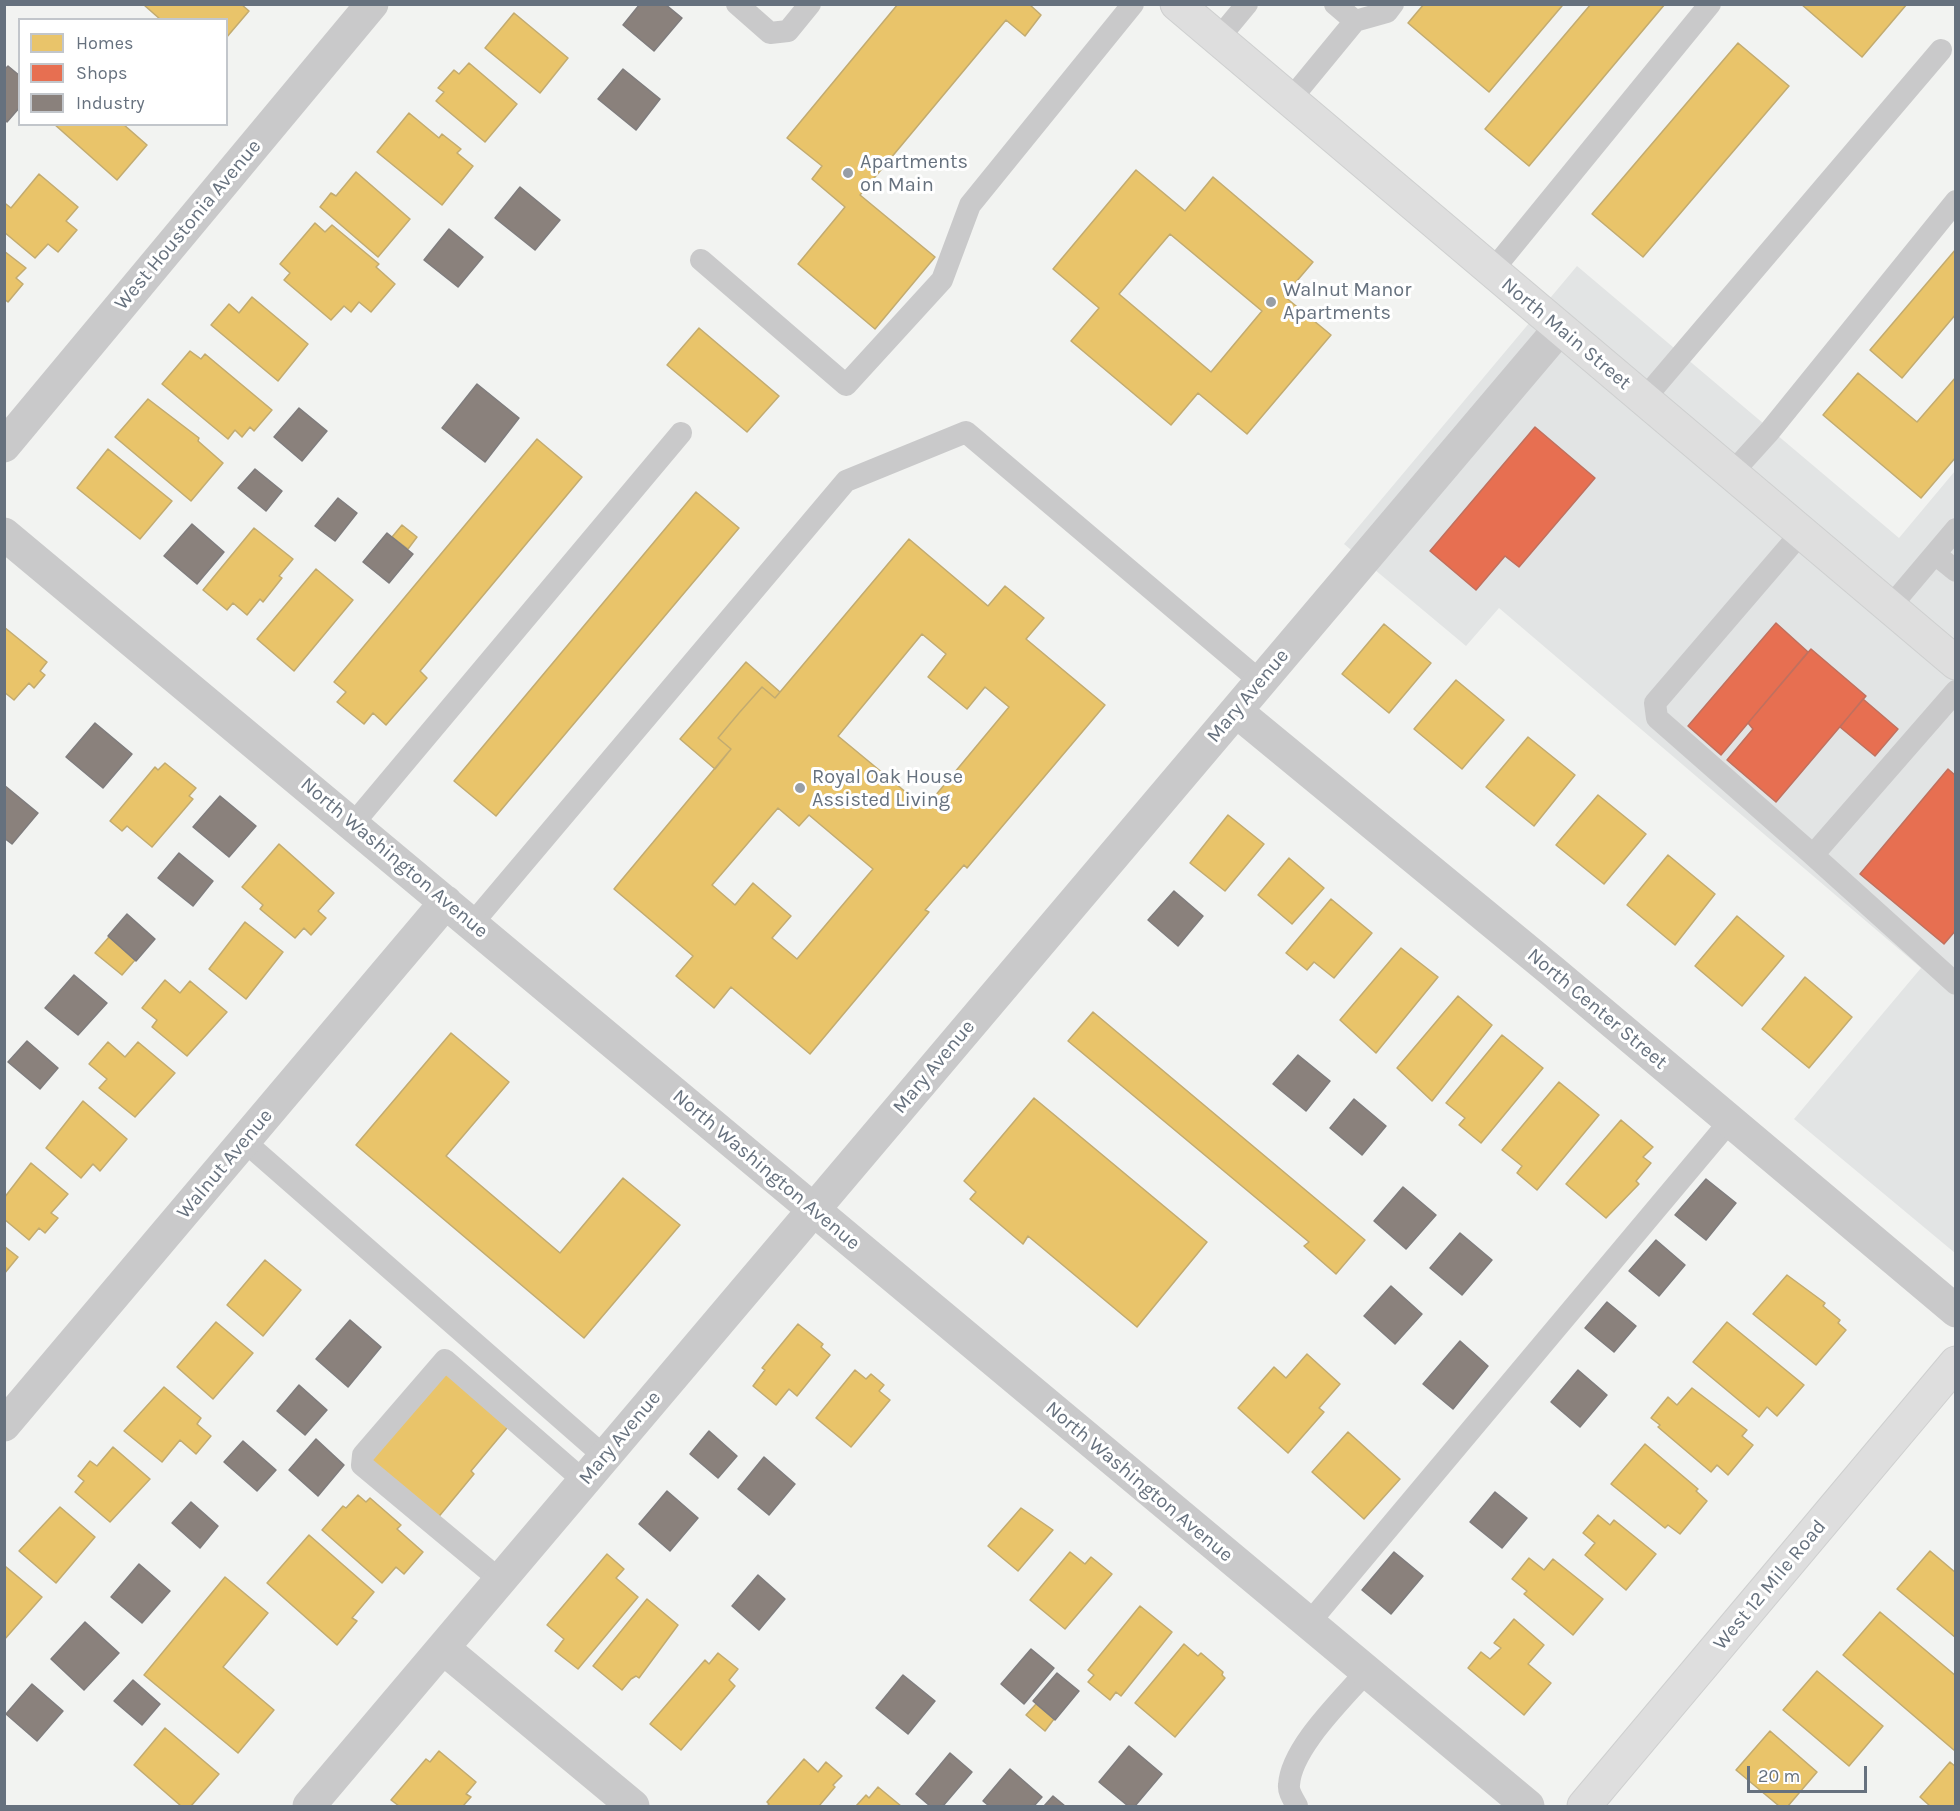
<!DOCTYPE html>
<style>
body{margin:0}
#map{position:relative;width:1960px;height:1811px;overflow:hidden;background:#f2f3f1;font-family:Karla,sans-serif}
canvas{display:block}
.frame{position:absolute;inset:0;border:6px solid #66717e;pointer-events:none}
.legend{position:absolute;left:18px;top:18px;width:210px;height:108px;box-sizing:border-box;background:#fff;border:2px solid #c2c6cb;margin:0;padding:8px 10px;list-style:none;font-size:18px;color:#66717e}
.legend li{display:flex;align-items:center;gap:12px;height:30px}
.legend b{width:30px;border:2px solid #c2c6cb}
.scale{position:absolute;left:1747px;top:1766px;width:120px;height:27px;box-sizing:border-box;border:3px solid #66717e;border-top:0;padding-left:8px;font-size:18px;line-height:21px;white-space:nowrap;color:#66717e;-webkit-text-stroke:4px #fff;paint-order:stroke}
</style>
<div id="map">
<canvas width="1960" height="1811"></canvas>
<div class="frame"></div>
<ul class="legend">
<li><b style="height:16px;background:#e9c46a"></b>Homes</li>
<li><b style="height:16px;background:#e76f51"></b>Shops</li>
<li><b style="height:16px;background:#8a817c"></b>Industry</li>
</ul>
<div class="scale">20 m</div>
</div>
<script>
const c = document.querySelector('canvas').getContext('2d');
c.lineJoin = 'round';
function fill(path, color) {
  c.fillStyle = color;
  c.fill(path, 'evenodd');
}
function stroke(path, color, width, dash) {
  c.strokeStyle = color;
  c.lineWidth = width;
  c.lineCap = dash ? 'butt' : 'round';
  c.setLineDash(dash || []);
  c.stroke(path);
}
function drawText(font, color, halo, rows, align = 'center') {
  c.font = font + ' Karla,sans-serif';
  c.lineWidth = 6;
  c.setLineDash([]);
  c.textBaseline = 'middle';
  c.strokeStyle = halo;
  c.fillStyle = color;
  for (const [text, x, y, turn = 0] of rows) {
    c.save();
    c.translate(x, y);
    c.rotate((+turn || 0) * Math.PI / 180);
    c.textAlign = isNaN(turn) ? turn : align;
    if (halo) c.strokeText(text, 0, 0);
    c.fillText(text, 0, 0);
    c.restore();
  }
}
const built = new Path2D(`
 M1577,266l322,272 56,-67v782l-161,-134 127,-151 -422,-360 -33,38 -122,-102z`);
const homes = new Path2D(`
 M241,4l8,7 -23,27v-18h-65l-17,-15z
 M898,4h131l12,11 -16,21 -19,-16 -146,175 75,62 -60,72 -77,-65 47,-57 -33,-28 10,-13 -35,-28z
 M1424,4h137l1,2 -73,86 -81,-69z
 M1591,4h74l-136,162 -44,-37z
 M1801,4h106l-45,53z
 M514,13l54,45 -28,35 -55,-45z
 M1738,43l51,43 -146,171 -51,-43z
 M469,63l48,41 -32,38 -49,-41 8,-9 -6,-4 16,-18 5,4z
 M409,113l30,25 3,-4 19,15 -4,4 16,13 -31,39 -65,-53z
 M54,124h69l24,21 -30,35z
 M1136,170l49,41 28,-34 100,85 -29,34 47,39 -84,99 -49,-41 -27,32 -100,-84 28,-33 -46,-39zM1170,234l92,77 -51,61 -92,-78z
 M356,172l54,47 -32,38 -58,-50 11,-14 5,3z
 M39,174l39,33 -12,14 11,9 -19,22 -10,-8 -13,14 -31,-26v-26l2,-2 5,4z
 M315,223l10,9 7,-7 47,39 -3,3 19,17 -24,28 -12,-10 -8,10 -7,-6 -13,14 -47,-40 6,-7 -10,-9z
 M1956,249v65l-54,64 -32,-28z
 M4,251l22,17 -10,10 7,6 -15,18 -4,-3z
 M252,297l56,47 -30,37 -67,-56 18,-21 10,9z
 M699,328l80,68 -32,36 -80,-67z
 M190,351l11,8 4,-5 67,56 -18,21 -4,-4 -8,10 -7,-7 -7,9 -66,-55z
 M1858,373l59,49 39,-45v80l-35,41 -98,-83z
 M148,399l51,39 -1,3 25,22 -32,38 -76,-64z
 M537,439l45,38 -162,194 7,7 -41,47 -13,-12 -9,11 -27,-22 9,-10 -12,-10z
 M108,449l64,52 -32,38 -63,-51z
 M696,492l43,36 -243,288 -42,-35z
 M402,525l15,12 -9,12 -16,-12z
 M254,528l39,31 -14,17 3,2 -19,24 -3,-3 -13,16 -14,-12 -6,7 -24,-20z
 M909,539l79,67 17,-20 39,32 -18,21 79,66 -138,163 -3,-3 -39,45 4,2 -119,142 -79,-67 -17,21 -38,-32 17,-20 -79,-67 117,-140 -13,-11 21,-25 23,-26 13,11zM922,634l24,20 -18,23 39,32 18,-22 24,20 -84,101 -87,-72zM778,808l21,18 10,-11 64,54 -76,90 -25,-21 19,-22 -38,-33 -18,22 -23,-20z
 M316,569l37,31 -59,71 -37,-32z
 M1384,624l47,39 -42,50 -47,-39z
 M4,627l43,35 -7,9 5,4 -11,13 -5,-5 -15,17 -10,-8z
 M746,662l34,30 -5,6 -13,-11 -23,26 -21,25 13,11 -16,20 -35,-30z
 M1456,680l48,40 -42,49 -48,-40z
 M1528,737l47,38 -41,51 -48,-39z
 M165,763l31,25 -7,8 4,3 -41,48 -25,-21 -5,5 -12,-10 45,-54 3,3z
 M1598,795l48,39 -42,50 -48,-39z
 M1228,815l36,29 -39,47 -35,-28z
 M279,844l55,49 -16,18 8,7 -15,17 -7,-7 -9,10 -35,-29 3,-4 -21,-18z
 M1668,855l47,39 -40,51 -48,-40z
 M1289,858l35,30 -32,36 -34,-29z
 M1331,899l41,34 -38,45 -20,-16 -7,8 -21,-17z
 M1737,916l47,40 -42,50 -47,-40z
 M245,922l38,30 -37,47 -37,-30z
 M109,937l26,23 -13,15 -27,-22z
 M1401,948l37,29 -62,76 -36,-33z
 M1805,977l47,40 -43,51 -47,-39z
 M165,980l15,13 10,-12 37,31 -40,44 -35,-29 5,-7 -15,-12z
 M1458,996l34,29 -60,76 -35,-33z
 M1093,1012l272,228 -29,34 -32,-28 5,-4 -241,-201z
 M451,1033l58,49 -63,74 114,97 63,-75 57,47 -96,113 -228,-193z
 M1502,1035l41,33 -62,75 -22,-18 6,-7 -19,-15z
 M108,1042l17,15 13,-15 37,31 -40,44 -36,-29 8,-9 -18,-15z
 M1559,1082l40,33 -62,75 -20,-17 5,-7 -20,-16z
 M1034,1098l173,144 -70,85 -109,-91 -5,8 -53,-45 6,-7 -12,-11z
 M83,1101l44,38 -27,32 -7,-7 -12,14 -35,-30z
 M1621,1120l32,27 -10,10 8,6 -15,18 3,3 -33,34 -40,-34z
 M31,1163l37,31 -17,19 7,5 -13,15 -6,-5 -10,12 -25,-21v-21z
 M4,1246l14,11 -14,17z
 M265,1260l36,30 -38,46 -36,-31z
 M1787,1275l38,28 -2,3 17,14 -2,3 8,7 -30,35 -63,-51z
 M216,1322l37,31 -40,46 -36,-32z
 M1727,1322l77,63 -27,31 -10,-9 -8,10 -66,-55z
 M798,1324l25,20 -2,3 9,8 -33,41 -8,-7 -13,16 -23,-19 12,-16 -3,-2z
 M1307,1354l33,30 -21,24 5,4 -36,41 -50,-45 36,-41 12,11z
 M445,1367l67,55 -41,49 3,3 -38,46 -69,-57z
 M855,1370l11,9 5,-5 13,11 -5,6 11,9 -39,47 -35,-29z
 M164,1387l37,31 -4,6 14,12 -15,18 -16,-14 -18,22 -38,-31z
 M1692,1388l55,42 -5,6 11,9 -25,30 -11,-10 -6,7 -53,-45 2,-2 -9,-7 17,-21 9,8z
 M1348,1432l52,47 -36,40 -52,-47z
 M1645,1444l53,45 -2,2 11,10 -27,33 -12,-9 -3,3 -54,-44z
 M113,1447l37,32 -40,43 -35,-30 9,-11 -6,-5 12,-15 7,5z
 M358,1495l8,7 4,-4 31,27 -4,4 26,23 -19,22 -8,-7 -14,16 -60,-53 21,-24 3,2z
 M60,1507l35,30 -39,46 -37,-32z
 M1021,1508l32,22 -35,41 -30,-25z
 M1598,1515l12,10 4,-5 42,34 -30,36 -41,-35 10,-12 -12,-10z
 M309,1535l65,57 -22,26 5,3 -20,24 -70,-62z
 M1930,1551l26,22v65l-59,-49z
 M1070,1552l15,12 6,-7 21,17 -47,55 -35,-29z
 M607,1554l17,15 -8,9 22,19 -60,72 -23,-18 9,-12 -17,-14z
 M1529,1558l15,12 9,-11 50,40 -30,36 -49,-41 3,-3 -15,-12z
 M5,1566l37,31 -38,43v-73z
 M225,1577l43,36 -45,54 51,43 -36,43 -94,-78z
 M647,1599l31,26 -39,53 -3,-2 -5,3 -9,11 -29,-24z
 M1140,1606l32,26 -51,64 -5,-4 -6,8 -22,-18 6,-7 -6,-5z
 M1880,1612l76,64 -1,75 -112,-96z
 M1514,1619l30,26 -16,19 23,19 -27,32 -56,-47 13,-16 9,7 11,-11 -7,-5z
 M1184,1644l14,12 3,-3 22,19 -1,3 3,3 -50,59 -40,-34z
 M718,1653l20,16 -9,11 6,6 -54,64 -31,-26 55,-64 4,4z
 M1817,1671l66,55 -34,40 -66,-56z
 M1036,1704l18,15 -9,12 -19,-16z
 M165,1728l54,46 -28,32h-10l-47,-41z
 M1770,1731l47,41 -29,34h-9l-43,-36z
 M439,1751l37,31 -10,12 5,3 -8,9h-64l-8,-6 35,-41 4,3z
 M804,1759l14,13 8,-10 16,14 -9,9 2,2 -16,19h-52l2,-2 -2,-2z
 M1950,1762l6,5v39h-26l-10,-9z
 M878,1787l23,19h-45l10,-11 3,3z`);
const shops = new Path2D(`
 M1535,427l60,51 -76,89 -14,-11 -29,34 -46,-39z
 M1776,623l32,29 -87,103 -33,-29z
 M1811,649l55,47 -90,106 -49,-42 26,-31 -5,-6z
 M1863,699l35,30 -23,27 -35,-29z
 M1948,769l8,7v154l-12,14 -84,-70z`);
const industry = new Path2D(`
 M640,4h25l17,14 -28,33 -31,-26z
 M8,66l12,10v31l-13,15 -3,-2v-50z
 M623,69l37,30 -24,31 -38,-31z
 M520,187l40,33 -25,30 -40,-32z
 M449,229l34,28 -25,30 -34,-27z
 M477,384l42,34 -34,44 -43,-34z
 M299,408l28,23 -25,30 -28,-24z
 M255,469l27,22 -16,20 -28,-23z
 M338,498l19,15 -22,28 -20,-15z
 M192,524l32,28 -27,32 -33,-28z
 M387,533l26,21 -24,29 -26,-21z
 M95,723l37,31 -29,34 -37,-31z
 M4,785l34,28 -26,31 -8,-6z
 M220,796l36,30 -27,31 -36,-30z
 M179,853l34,28 -20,25 -35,-28z
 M1174,891l29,25 -25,30 -30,-26z
 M127,914l28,25 -19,22 -28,-25z
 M74,975l33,28 -29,32 -33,-27z
 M27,1041l31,27 -18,21 -32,-27z
 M1298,1055l32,26 -24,30 -33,-27z
 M1354,1099l32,27 -24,29 -32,-27z
 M1706,1179l30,24 -30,37 -31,-25z
 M1403,1187l33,28 -30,34 -32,-28z
 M1460,1233l32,27 -30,35 -32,-27z
 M1656,1240l29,25 -26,31 -30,-25z
 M1391,1286l31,28 -27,30 -31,-28z
 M1607,1302l29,24 -22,26 -29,-24z
 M350,1320l31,27 -33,40 -32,-28z
 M1460,1341l28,25 -35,43 -30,-25z
 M1578,1370l29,25 -27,32 -29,-25z
 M299,1385l28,25 -22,25 -28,-24z
 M709,1431l28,25 -19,22 -28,-24z
 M316,1439l28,26 -26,31 -29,-26z
 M243,1441l33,29 -19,21 -33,-29z
 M764,1457l31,27 -26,31 -31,-26z
 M667,1491l31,27 -28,33 -31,-27z
 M1495,1492l32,26 -25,30 -32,-26z
 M191,1502l27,24 -18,22 -28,-25z
 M1394,1552l29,24 -32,38 -29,-24z
 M139,1564l31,27 -28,32 -31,-26z
 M758,1575l27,24 -26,31 -27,-24z
 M85,1622l34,31 -35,37 -33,-31z
 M1031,1649l23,19 -30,36 -23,-20z
 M1057,1673l22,18 -24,29 -22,-19z
 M903,1675l32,26 -27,33 -32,-26z
 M133,1680l27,24 -18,21 -28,-24z
 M32,1684l31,27 -26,30 -31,-27z
 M1129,1746l33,28 -27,32h-7l-29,-24z
 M950,1753l22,19 -29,34h-13l-14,-12z
 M1010,1769l32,28 -8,9h-45l-6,-5z
 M1053,1796l12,10h-21z`);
const service = new Path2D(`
 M737,4l33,29 18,-2 22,-27
 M1335,4l20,17
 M1218,39l29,-35
 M1290,100l65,-79 32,-9 6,-8
 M701,260l145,125 96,-105 28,-75 163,-201
 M1492,271l218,-267
 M1644,399l297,-349
 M1731,474l38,-42 187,-231
 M1801,533l-146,170 2,15 156,137
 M1935,554l21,17
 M1890,607l66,-78
 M1956,691l-143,164 143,129
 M353,824l328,-391
 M472,924l374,-443 120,-49 294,249
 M244,1141l361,316
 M500,1580l-138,-115 1,-10 82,-95 139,121
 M1309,1623l421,-502
 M1297,1806c-3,-6 -9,-14 -8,-21 2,-37 53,-85 77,-113`);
const minor = new Path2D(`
 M4,446l368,-442
 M4,534l1524,1272
 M1236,711l316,260 404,340
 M4,1425l442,-523
 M443,1648l190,158
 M309,1806l1251,-1478`);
const secondary = new Path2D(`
 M1177,4l779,659
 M1584,1806l372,-443`);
const markers = [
 [848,173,6,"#979ea6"],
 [1271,302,6,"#979ea6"],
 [800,788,6,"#979ea6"]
];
const poiNames = [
 ["Apartments",860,162],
 ["on Main",860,185],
 ["Walnut Manor",1283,290],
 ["Apartments",1283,313],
 ["Royal Oak House",812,777],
 ["Assisted Living",812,800]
];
const streetNames = [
 ["West Houstonia Avenue",188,225,-50],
 ["North Main Street",1566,334,40],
 ["Mary Avenue",1248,696,-50],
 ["North Washington Avenue",394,858,40],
 ["North Center Street",1597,1009,40],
 ["Mary Avenue",934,1067,-50],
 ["Walnut Avenue",225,1164,-50],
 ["North Washington Avenue",766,1170,40],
 ["Mary Avenue",620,1438,-50],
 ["North Washington Avenue",1139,1482,40],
 ["West 12 Mile Road",1770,1585,-50]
];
fill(built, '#e2e4e4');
fill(homes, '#e9c46a');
stroke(homes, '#c2ab70', 1.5);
fill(shops, '#e76f51');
stroke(shops, '#c0705e', 1.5);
fill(industry, '#8a817c');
stroke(industry, '#7f7c7d', 1.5);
stroke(secondary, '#cecfcf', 35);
stroke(service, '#c9c9ca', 22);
stroke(minor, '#c9c9ca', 33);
stroke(secondary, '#dedede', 33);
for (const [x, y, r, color] of markers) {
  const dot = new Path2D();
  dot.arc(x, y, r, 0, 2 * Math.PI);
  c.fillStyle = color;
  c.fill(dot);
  stroke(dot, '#fff', 2);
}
drawText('20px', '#66717e', '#fff', poiNames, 'left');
drawText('20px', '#66717e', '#fff', streetNames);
</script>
